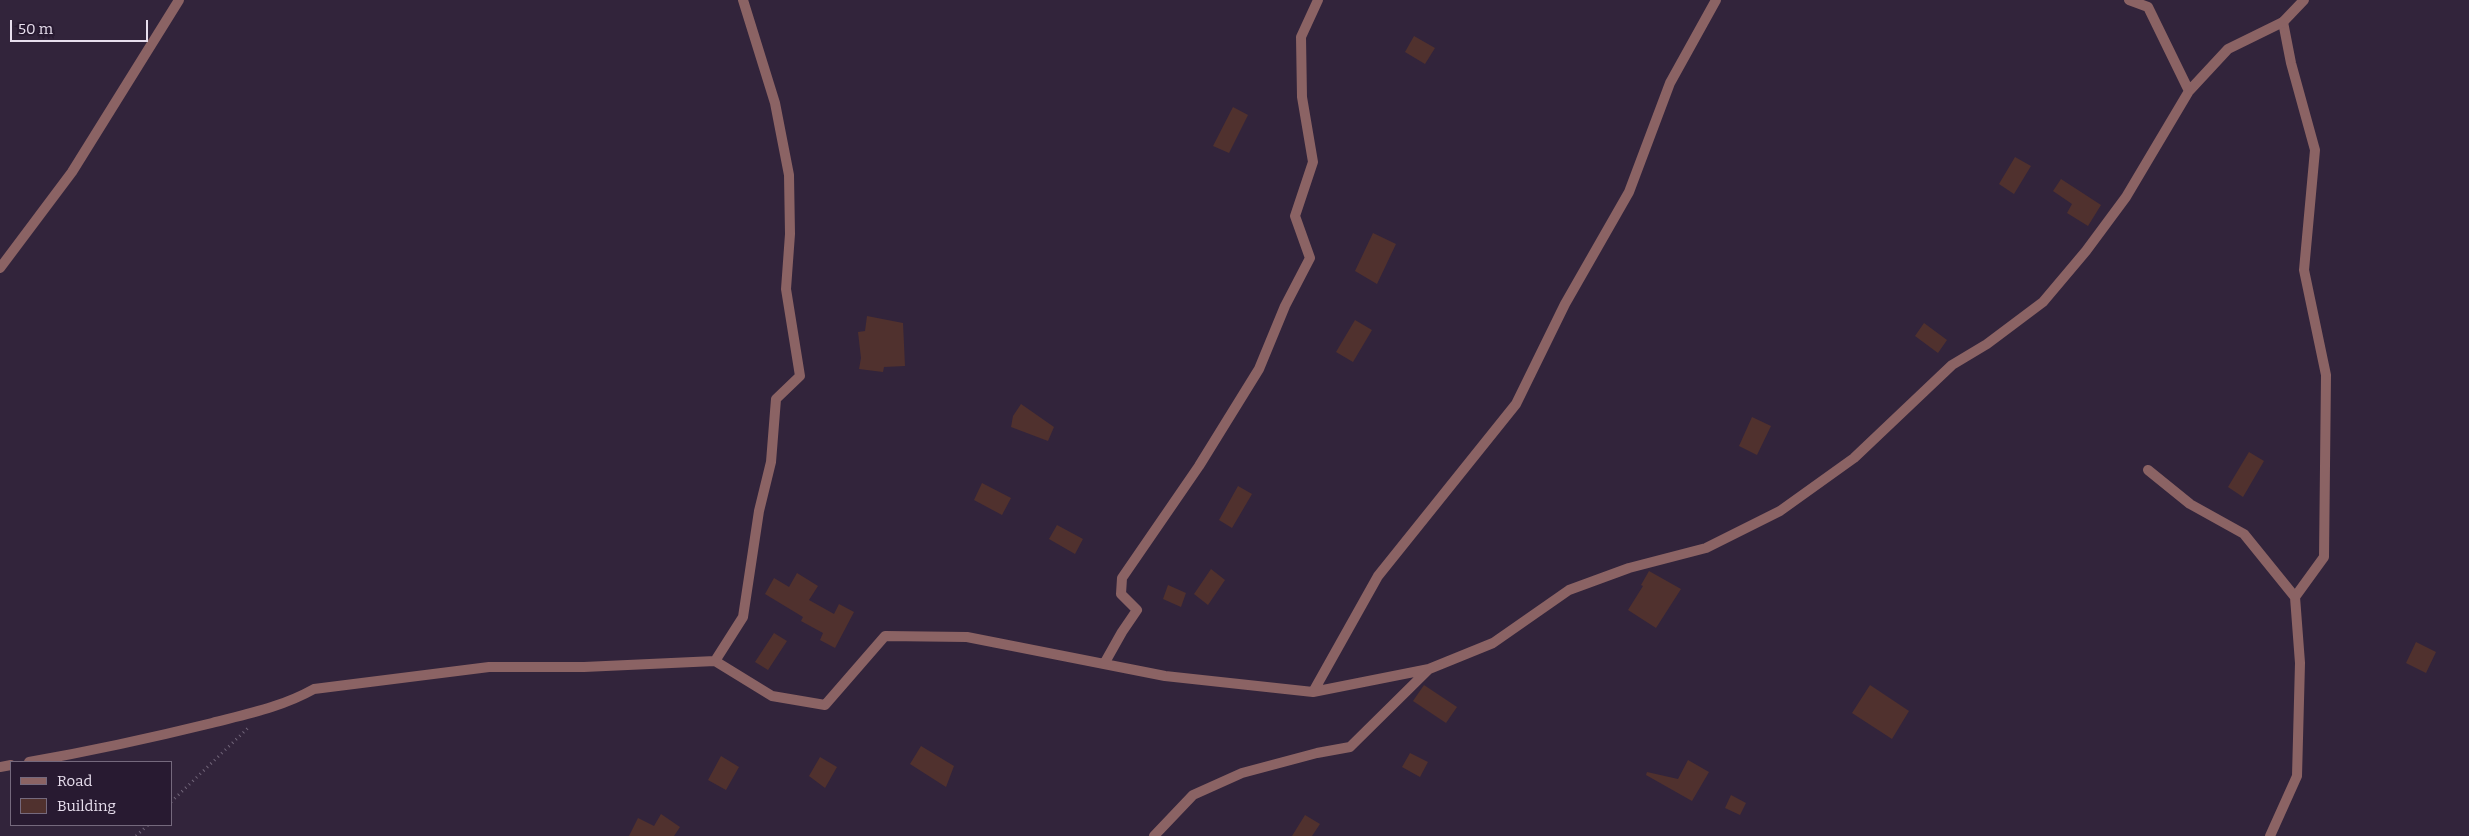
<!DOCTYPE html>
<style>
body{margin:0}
#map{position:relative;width:2469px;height:836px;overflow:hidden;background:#32243b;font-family:Bitter,serif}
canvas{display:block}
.legend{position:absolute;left:10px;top:761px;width:162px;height:65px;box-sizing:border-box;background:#281a31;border:1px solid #75697d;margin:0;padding:6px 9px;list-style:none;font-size:15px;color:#e8dfee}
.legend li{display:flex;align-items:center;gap:10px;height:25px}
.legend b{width:25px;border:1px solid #75697d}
.scale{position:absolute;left:10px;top:20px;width:138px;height:22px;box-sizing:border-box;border:2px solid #e8dfee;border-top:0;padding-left:6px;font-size:15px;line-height:18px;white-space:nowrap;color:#e8dfee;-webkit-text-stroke:4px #281a31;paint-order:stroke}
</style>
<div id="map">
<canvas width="2469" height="836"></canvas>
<ul class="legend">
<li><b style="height:6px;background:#8b6364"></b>Road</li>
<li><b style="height:14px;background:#50312e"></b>Building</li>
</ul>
<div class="scale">50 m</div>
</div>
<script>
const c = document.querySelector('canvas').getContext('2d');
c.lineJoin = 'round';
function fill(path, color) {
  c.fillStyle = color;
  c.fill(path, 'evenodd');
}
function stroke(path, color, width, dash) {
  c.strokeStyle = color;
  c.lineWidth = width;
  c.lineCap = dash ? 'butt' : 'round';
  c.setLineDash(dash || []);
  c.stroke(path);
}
const building = new Path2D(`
 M1414,36l21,12 -10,16 -20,-12z
 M1233,107l15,8 -19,38 -16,-7z
 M2015,157l16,9 -17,28 -15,-10z
 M2061,179l40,26 -13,21 -21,-13 5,-9 -19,-13z
 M1373,233l23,11 -19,40 -22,-13z
 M867,316l36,7 2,43 -21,1 -1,5 -24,-3 2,-11 -3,-26 7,-1z
 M1355,320l17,10 -19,32 -17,-10z
 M1924,323l23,17 -9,13 -23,-17z
 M1021,404l33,23 -6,14 -37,-14 2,-11z
 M1752,417l19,9 -14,29 -18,-9z
 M2249,452l15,9 -21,36 -15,-10z
 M982,483l29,15 -9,17 -28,-15z
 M1238,486l14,8 -20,34 -13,-8z
 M1057,525l26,14 -8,15 -26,-15z
 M1211,569l14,11 -17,25 -14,-11z
 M1649,571l32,18 -25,39 -28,-18 15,-24 -2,-1z
 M797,573l21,13 -9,14 25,14 5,-10 15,8 -19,36 -15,-8 3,-7 -22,-12 2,-4 -38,-23 9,-16 15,9z
 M1168,585l18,8 -5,14 -18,-8z
 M774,633l13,8 -19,29 -13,-8z
 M2416,642l20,10 -10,21 -20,-10z
 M1424,685l33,22 -11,16 -33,-22z
 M1870,685l39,26 -17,28 -40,-26z
 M921,746l33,20 -8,21 -36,-23z
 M1410,753l18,9 -8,15 -18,-10z
 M721,756l18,11 -13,23 -18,-10z
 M820,757l17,10 -12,21 -16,-12z
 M1688,760l21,12 -17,29 -46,-26 1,-3 31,7z
 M1731,795l15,8 -6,12 -15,-7z
 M661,814l19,13 -6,9h-45l9,-18 16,8z
 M1305,815l15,9 -8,12h-20z`);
const path = new Path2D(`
 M171,802l77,-74
 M136,836l12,-11`);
const pedestrian = new Path2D(`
 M2283,22l8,41 24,87 -11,120 22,105 -2,182 -29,40
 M2148,470l42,34 54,30 51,63 5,66 -3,113 -27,60`);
const minor = new Path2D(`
 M2129,0l19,7 41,84
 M0,268l72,-96 107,-172
 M715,661l28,-44 16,-106 12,-49 5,-63 24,-23 -14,-87 4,-55 -1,-59 -14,-72 -32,-103
 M1104,664l18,-32 15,-22 -16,-16 1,-16 77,-112 60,-97 26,-63 25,-48 -15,-42 18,-54 -11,-65 -1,-60 17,-37
 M1313,692l65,-116 138,-172 49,-100 64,-112 41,-109 46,-83
 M29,762c62,-11 122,-24 183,-39 35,-9 70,-16 102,-34l175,-22h95l131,-6 57,35 53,9 60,-69 82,1 198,39 148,16 116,-23 64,-26 76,-53 60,-22 77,-20 74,-37 74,-53 98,-93 35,-21 56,-42 43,-51 40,-54 63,-106 39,-42 55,-27 21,-22
 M0,767l11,-2
 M1154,836l39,-41 49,-22 75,-20 33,-6 78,-77`);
fill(building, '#50312e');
stroke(path, '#716579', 3, [1, 4]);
stroke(pedestrian, '#8b6364', 10);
stroke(minor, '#8b6364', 10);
</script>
